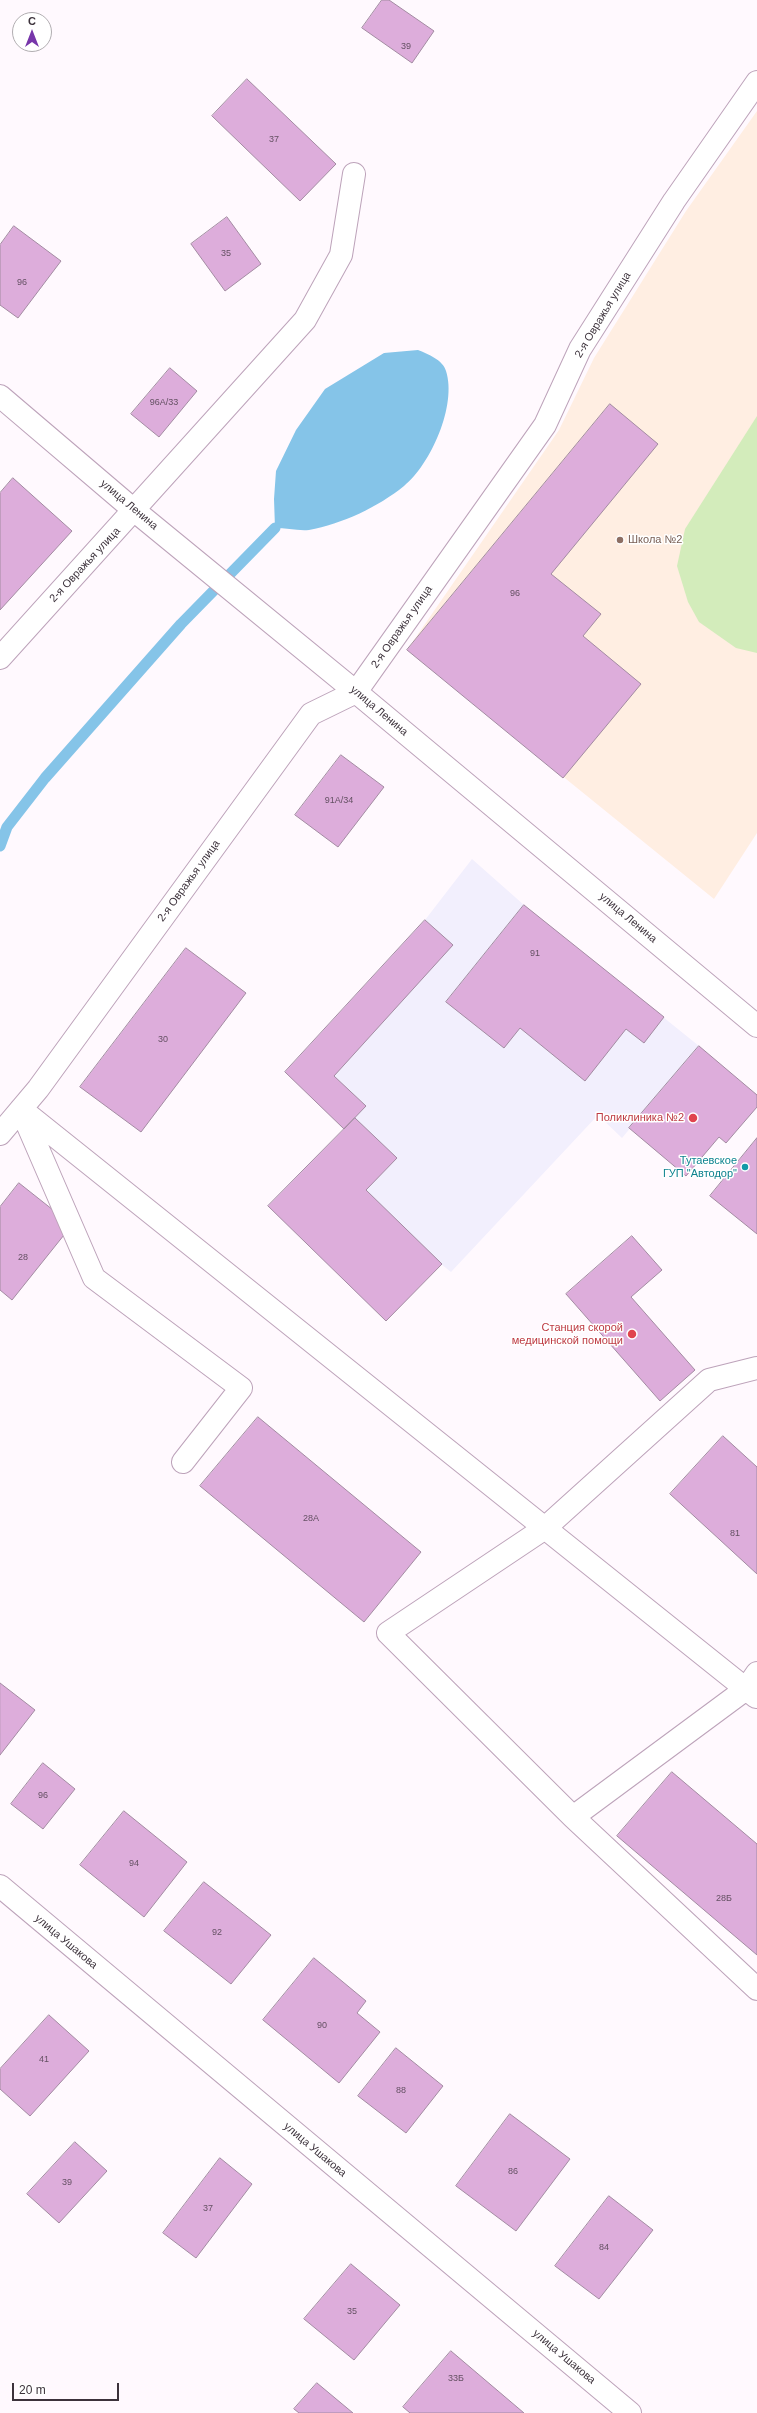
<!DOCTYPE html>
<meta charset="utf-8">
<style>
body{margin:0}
#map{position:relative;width:757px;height:2413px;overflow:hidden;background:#fff9fe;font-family:Helvetica,sans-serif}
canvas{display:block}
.north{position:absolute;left:12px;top:12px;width:40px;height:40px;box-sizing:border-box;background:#fff;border:1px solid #b1adb1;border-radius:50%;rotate:0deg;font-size:11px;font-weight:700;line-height:16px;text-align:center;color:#3c323b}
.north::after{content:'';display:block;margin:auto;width:14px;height:18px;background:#7736aa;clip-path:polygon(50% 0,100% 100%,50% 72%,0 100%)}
.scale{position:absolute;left:12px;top:2383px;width:107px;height:18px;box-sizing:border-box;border:2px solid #3c323b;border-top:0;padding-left:5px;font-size:12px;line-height:14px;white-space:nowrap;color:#3c323b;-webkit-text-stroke:3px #fff;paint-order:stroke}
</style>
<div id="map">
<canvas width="757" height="2413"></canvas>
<div class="north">С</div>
<div class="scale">20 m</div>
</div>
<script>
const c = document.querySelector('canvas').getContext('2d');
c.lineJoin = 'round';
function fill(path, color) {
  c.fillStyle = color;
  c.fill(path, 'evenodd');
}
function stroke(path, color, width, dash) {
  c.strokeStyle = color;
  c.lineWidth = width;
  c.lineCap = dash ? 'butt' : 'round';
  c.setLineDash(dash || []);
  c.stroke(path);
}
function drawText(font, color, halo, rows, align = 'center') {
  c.font = font + ' Helvetica,sans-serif';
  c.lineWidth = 3;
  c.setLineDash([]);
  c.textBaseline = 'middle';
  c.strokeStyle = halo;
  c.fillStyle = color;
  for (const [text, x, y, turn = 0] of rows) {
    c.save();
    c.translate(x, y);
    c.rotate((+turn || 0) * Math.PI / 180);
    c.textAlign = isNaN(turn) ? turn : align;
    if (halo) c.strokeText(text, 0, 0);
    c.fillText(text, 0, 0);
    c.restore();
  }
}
const industrial = new Path2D(`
 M472,859l52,46 175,141 -77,92 -24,-23 -147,157 -10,-8 -55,57 -118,-115 76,-77 -59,-57 140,-152z`);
const education = new Path2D(`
 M757,111v722l-43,66 -307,-249 152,-220 35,-72 92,-147z`);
const green = new Path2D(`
 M757,416v237l-21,-5 -37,-26 -11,-20 -11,-36 8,-37z`);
const water = new Path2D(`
 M418,350c10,4 25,10 28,21 11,34 -15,93 -42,115 -26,21 -62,38 -95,44 -11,1 -23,-2 -34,-2l-1,-29 2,-28 20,-41 29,-41 59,-36z`);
const stream = new Path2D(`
 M0,846l7,-19 38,-49 136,-154 94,-96`);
const building = new Path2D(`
 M382,0h7l45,31 -22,32 -50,-35z
 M247,79l89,85 -36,37 -88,-85z
 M227,217l34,47 -36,27 -34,-47z
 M14,226l47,35 -43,57 -18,-13v-60z
 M170,368l27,23 -38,46 -28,-23z
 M610,404l48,40 -107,130 50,40 -18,22 58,48 -78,94 -156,-128z
 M13,478l59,53 -72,79v-117z
 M341,755l43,32 -46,60 -43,-32z
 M524,905l140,112 -20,26 -18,-14 -41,52 -65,-53 -16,20 -58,-46z
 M425,920l28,25 -119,131 32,30 -22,23 -59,-57z
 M186,948l60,45 -105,139 -61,-45z
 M699,1046l58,49v12l-31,36 -7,-6 -33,39 -57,-48z
 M355,1118l42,40 -31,32 76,74 -56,57 -118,-115z
 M757,1138v96l-47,-38z
 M19,1183l53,42 -60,75 -12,-10v-83z
 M632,1236l30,34 -31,27 64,73 -35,31 -94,-107z
 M258,1417l163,135 -57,70 -164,-136z
 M723,1436l34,31v107l-87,-80z
 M0,1683l35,27 -35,45z
 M43,1763l32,26 -32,40 -32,-25z
 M672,1772l85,72v111l-140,-119z
 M124,1811l63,51 -43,55 -64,-52z
 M204,1882l67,53 -40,49 -67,-53z
 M314,1958l52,43 -9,12 23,19 -41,51 -76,-63z
 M49,2015l40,36 -59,65 -30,-27v-20z
 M396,2048l47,38 -37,47 -48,-37z
 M510,2114l60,45 -54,72 -60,-45z
 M75,2142l32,29 -48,52 -32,-29z
 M220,2158l32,26 -56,74 -33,-25z
 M609,2196l44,34 -54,69 -44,-33z
 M351,2264l49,41 -46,55 -50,-41z
 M451,2351l73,62h-114l-7,-6z
 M317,2383l36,30h-54l-5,-4z`);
const minor = new Path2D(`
 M0,396l135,115 221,181 401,334
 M0,658l305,-338 36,-65 13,-81
 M21,1109l735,588
 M22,1112l72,166 147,110 -58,74
 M0,1134l38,-45 273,-375 45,-22 189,-267 35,-76 94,-148 83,-119
 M757,1368l-48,12 -164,148 -157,105 185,184 173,-128 11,-16
 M573,1817l184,172
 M0,1886l630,527`);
const markers = [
 [620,540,4,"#8d6e63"],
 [693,1118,5,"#e0444e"],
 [745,1167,4,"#0f9aa8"],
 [632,1334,5,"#e0444e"]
];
const numberNames = [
 ["39",406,47],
 ["37",274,140],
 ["35",226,254],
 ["96",22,283],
 ["96А/33",164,403],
 ["96",515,594],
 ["91А/34",339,801],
 ["91",535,954],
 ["30",163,1040],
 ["28",23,1258],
 ["28А",311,1519],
 ["81",735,1534],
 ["96",43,1796],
 ["94",134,1864],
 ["28Б",724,1899],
 ["92",217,1933],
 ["90",322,2026],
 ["41",44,2060],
 ["88",401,2091],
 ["86",513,2172],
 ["39",67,2183],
 ["37",208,2209],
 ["84",604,2248],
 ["35",352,2312],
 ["33Б",456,2379]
];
const streetNames = [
 ["2-я Овражья улица",603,315,-59],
 ["улица Ленина",129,505,40],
 ["2-я Овражья улица",85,565,-47],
 ["2-я Овражья улица",402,627,-55],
 ["улица Ленина",379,711,40],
 ["2-я Овражья улица",189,881,-54],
 ["улица Ленина",628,918,40],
 ["улица Ушакова",66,1942,40],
 ["улица Ушакова",315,2150,40],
 ["улица Ушакова",564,2357,40]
];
const educationNames = [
 ["Школа №2",628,540]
];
const healthNames = [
 ["Поликлиника №2",684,1118],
 ["Станция скорой",623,1328],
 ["медицинской помощи",623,1341]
];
const cultureNames = [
 ["Тутаевское",737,1161],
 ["ГУП \"Автодор\"",737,1174]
];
fill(industrial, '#f2effd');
fill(education, '#ffeee2');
fill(green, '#d3ecbb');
fill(water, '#85c4e8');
stroke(stream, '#85c4e8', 11);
fill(building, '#ddaddb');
stroke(building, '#a38ba2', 1);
stroke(minor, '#bda3ba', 24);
stroke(minor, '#fff', 22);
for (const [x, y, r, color] of markers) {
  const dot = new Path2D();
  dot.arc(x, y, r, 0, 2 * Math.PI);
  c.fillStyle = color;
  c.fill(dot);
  stroke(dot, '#fff', 1.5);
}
drawText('9px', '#645163', null, numberNames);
drawText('11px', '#3c323b', '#fff', streetNames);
drawText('11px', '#785e54', '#fff', educationNames, 'left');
drawText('11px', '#be3a42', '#fff', healthNames, 'right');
drawText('11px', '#0d838f', '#fff', cultureNames, 'right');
</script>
